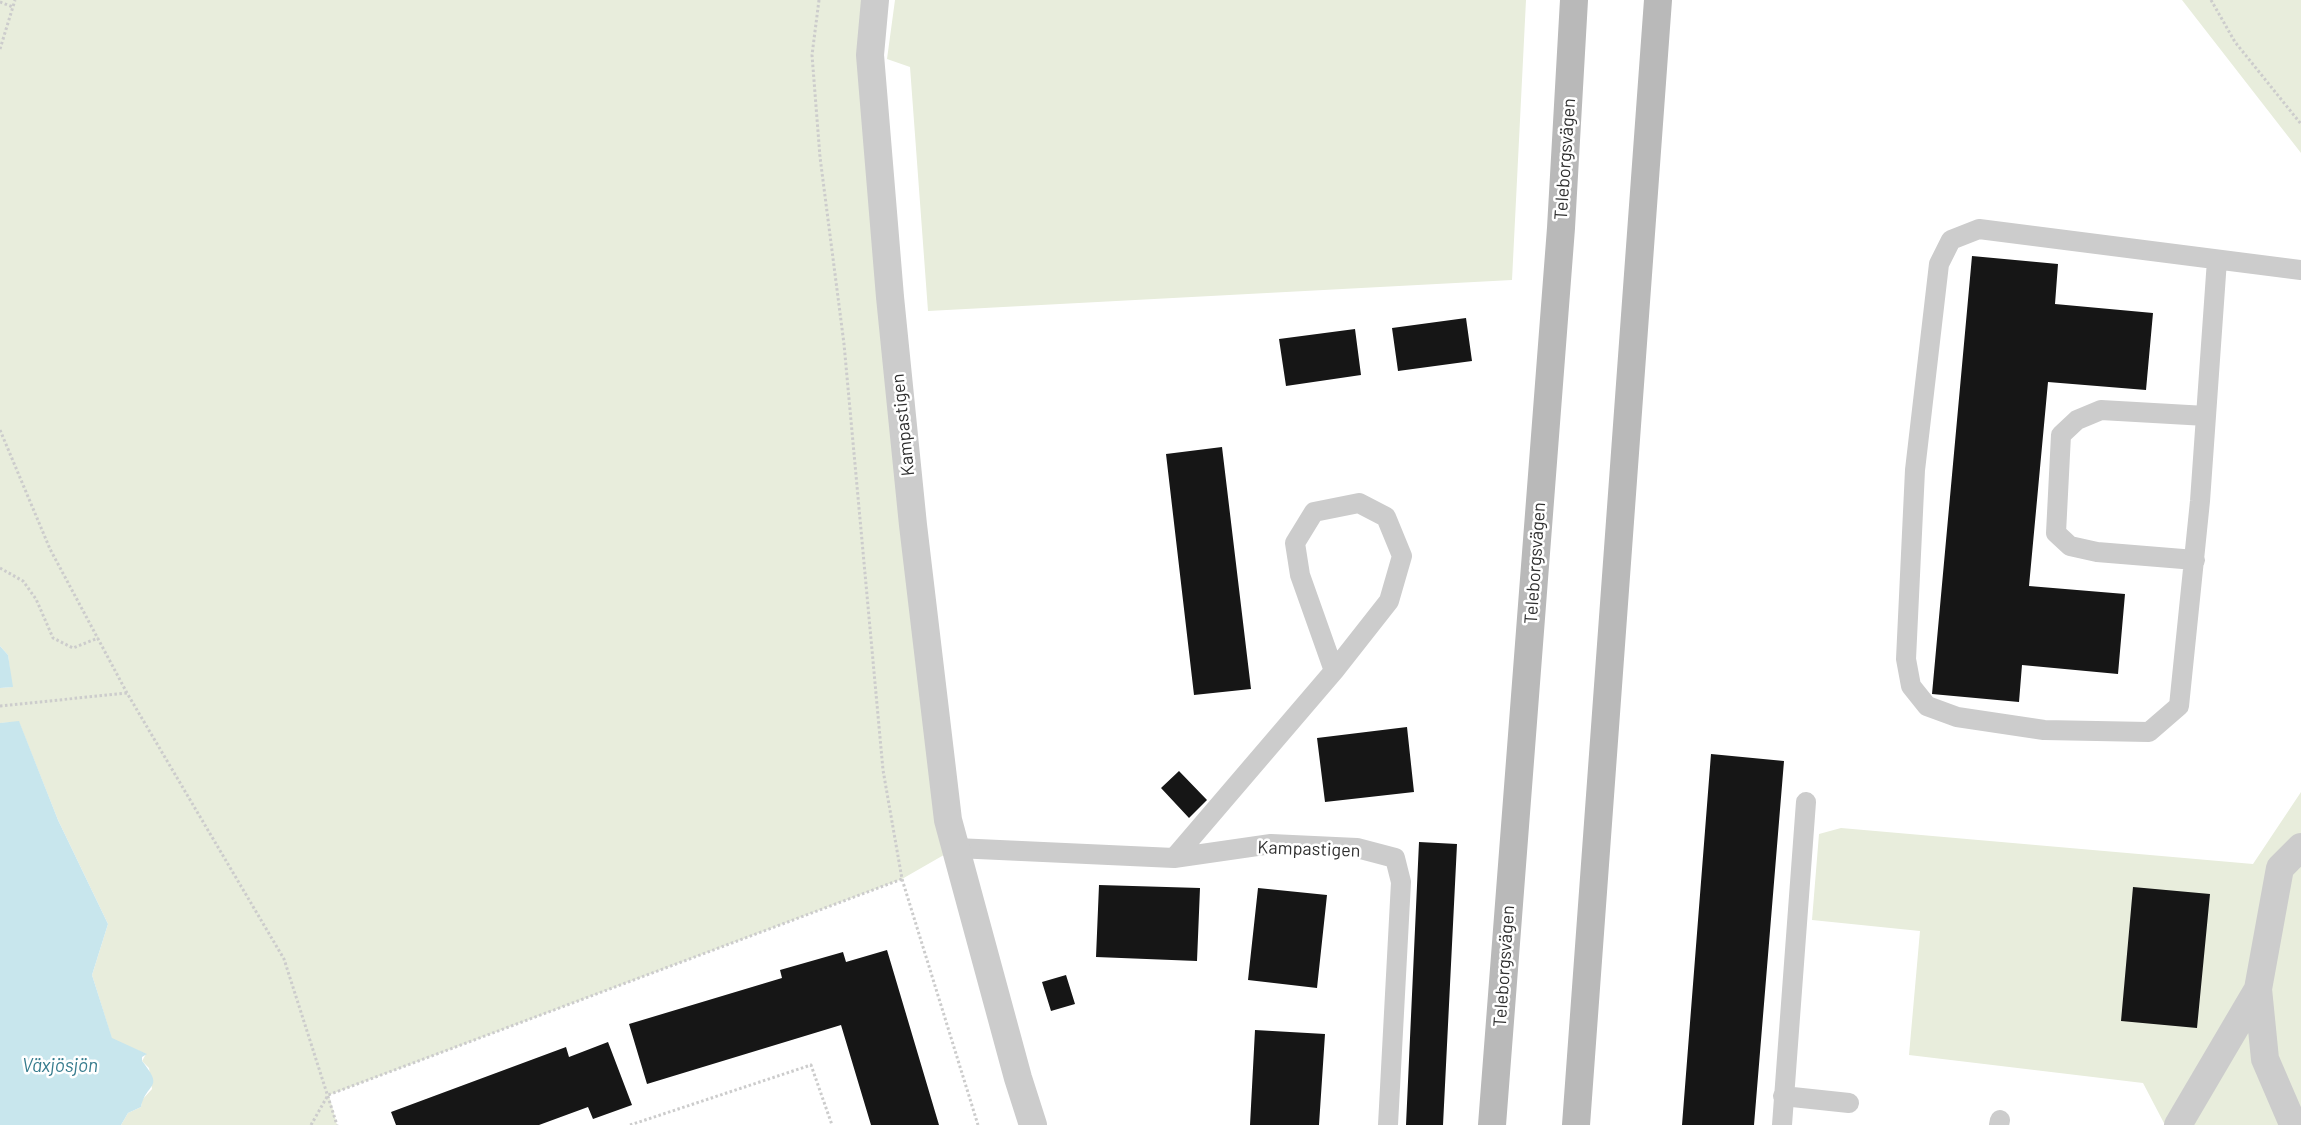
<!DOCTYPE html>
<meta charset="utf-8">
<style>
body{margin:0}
canvas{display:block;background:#fff}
</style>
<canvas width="2301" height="1125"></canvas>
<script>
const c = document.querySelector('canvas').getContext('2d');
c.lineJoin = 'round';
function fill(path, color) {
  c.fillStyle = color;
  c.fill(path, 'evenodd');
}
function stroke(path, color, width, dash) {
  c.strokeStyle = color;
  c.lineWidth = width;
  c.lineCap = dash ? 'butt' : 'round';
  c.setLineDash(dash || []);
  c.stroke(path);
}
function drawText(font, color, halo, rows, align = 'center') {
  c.font = font + ' Barlow,sans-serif';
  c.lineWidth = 5;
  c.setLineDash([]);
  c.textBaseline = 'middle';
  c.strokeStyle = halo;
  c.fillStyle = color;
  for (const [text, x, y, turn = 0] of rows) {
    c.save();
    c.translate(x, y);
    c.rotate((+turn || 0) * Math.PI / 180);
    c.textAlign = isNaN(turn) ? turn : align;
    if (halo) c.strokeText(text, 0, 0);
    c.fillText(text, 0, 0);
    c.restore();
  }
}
const green = new Path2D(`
 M0,0h875l81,848 -54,31 -573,216 8,30h-216l7,-12 13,-6 1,-7 10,-11 -3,-21 -7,-7 4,-7 -34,-15 -20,-64 16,-51 -50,-104 -39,-98 -19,1v-35l12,-1 -4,-32 -8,-9z
 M895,0h631l-14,280 -584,31 -18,-244 -23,-8z
 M2182,0h119v153z
 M2301,792v333h-136l-22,-42 -234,-28 11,-124 -108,-11 7,-86 22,-6 412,36z`);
const water = new Path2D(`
 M0,646l8,9 5,32 -13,1z
 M19,721l39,99 50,104 -16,51 20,63 35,16 -5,3v4c23,29 5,20 -1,46l-13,6 -7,12h-121v-402z`);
const building = new Path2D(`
 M1972,256l86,8 -3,40 98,9 -7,77 -98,-8 -19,204 96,8 -7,80 -96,-9 -3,37 -87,-8z
 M1466,318l6,43 -74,10 -6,-43z
 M1355,329l6,46 -75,11 -7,-47z
 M1222,447l29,242 -57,6 -28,-241z
 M1407,727l7,65 -89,10 -8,-64z
 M1711,754l73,7 -30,364h-72z
 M1179,771l28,29 -18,18 -28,-30z
 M1419,842l38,2 -14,281h-37z
 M1099,885l101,3 -3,73 -101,-4z
 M2133,887l77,7 -13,134 -76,-7z
 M1258,888l69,7 -10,93 -69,-8z
 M887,950l52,175h-68l-30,-100 -194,59 -18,-60 153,-46 -2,-8 63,-18 3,10z
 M1066,975l9,29 -24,7 -9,-29z
 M1255,1030l70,4 -6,91h-69z
 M608,1042l24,63 -39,14 -5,-12 -49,18h-143l-5,-13 175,-65 3,10z`);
const path = new Path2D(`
 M819,0l-7,55 8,102 24,187 39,426 19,109 76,246
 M2211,0l24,42 66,82
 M0,2l13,5
 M0,49l15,-49
 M0,430l50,119 77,144 157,266 53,166
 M0,568l23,13 13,18 17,39 20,10 25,-10
 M0,706l127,-13
 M311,1125l17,-30 574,-216
 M630,1125l181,-60 21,60`);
const service = new Path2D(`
 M2217,260l-17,241 -21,205 -30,26 -105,-2 -87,-13 -30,-11 -16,-20 -5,-27 9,-189 24,-206 12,-24 28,-11 322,41
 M2195,560l-98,-8 -27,-6 -14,-13 5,-98 16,-15 24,-10 105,6
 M956,848l218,10 97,-14 86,4 38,10 6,24 -13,243
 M1174,858l160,-187 55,-70 13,-45 -16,-39 -27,-14 -45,9 -19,31 5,32 34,96
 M1783,1096l66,7
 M1782,1125l24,-323
 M1999,1125l1,-5`);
const minor = new Path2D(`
 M875,0l-5,55 20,242 23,228 35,295 70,258 15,47
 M2258,989l7,70 28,65 8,1
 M2178,1125l80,-136 22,-121 21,-21`);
const secondary = new Path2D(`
 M1492,1125l69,-897 13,-228
 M1576,1125l82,-1125`);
const streetNames = [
 ["Teleborgsvägen",1565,159,-86],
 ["Kampastigen",903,425,-96],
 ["Teleborgsvägen",1535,563,-86],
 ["Kampastigen",1309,849,2],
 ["Teleborgsvägen",1504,966,-86]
];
const waterNames = [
 ["Växjösjön",60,1066]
];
fill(green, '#e8eddc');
fill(water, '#c8e6ed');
fill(building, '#161616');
stroke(path, '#ccc', 3, [2.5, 2.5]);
stroke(service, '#ccc', 20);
stroke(minor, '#ccc', 28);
stroke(secondary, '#b9b9b9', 28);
drawText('18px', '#2f2f2f', '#fff', streetNames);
drawText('italic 19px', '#377c8e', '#fff', waterNames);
</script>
